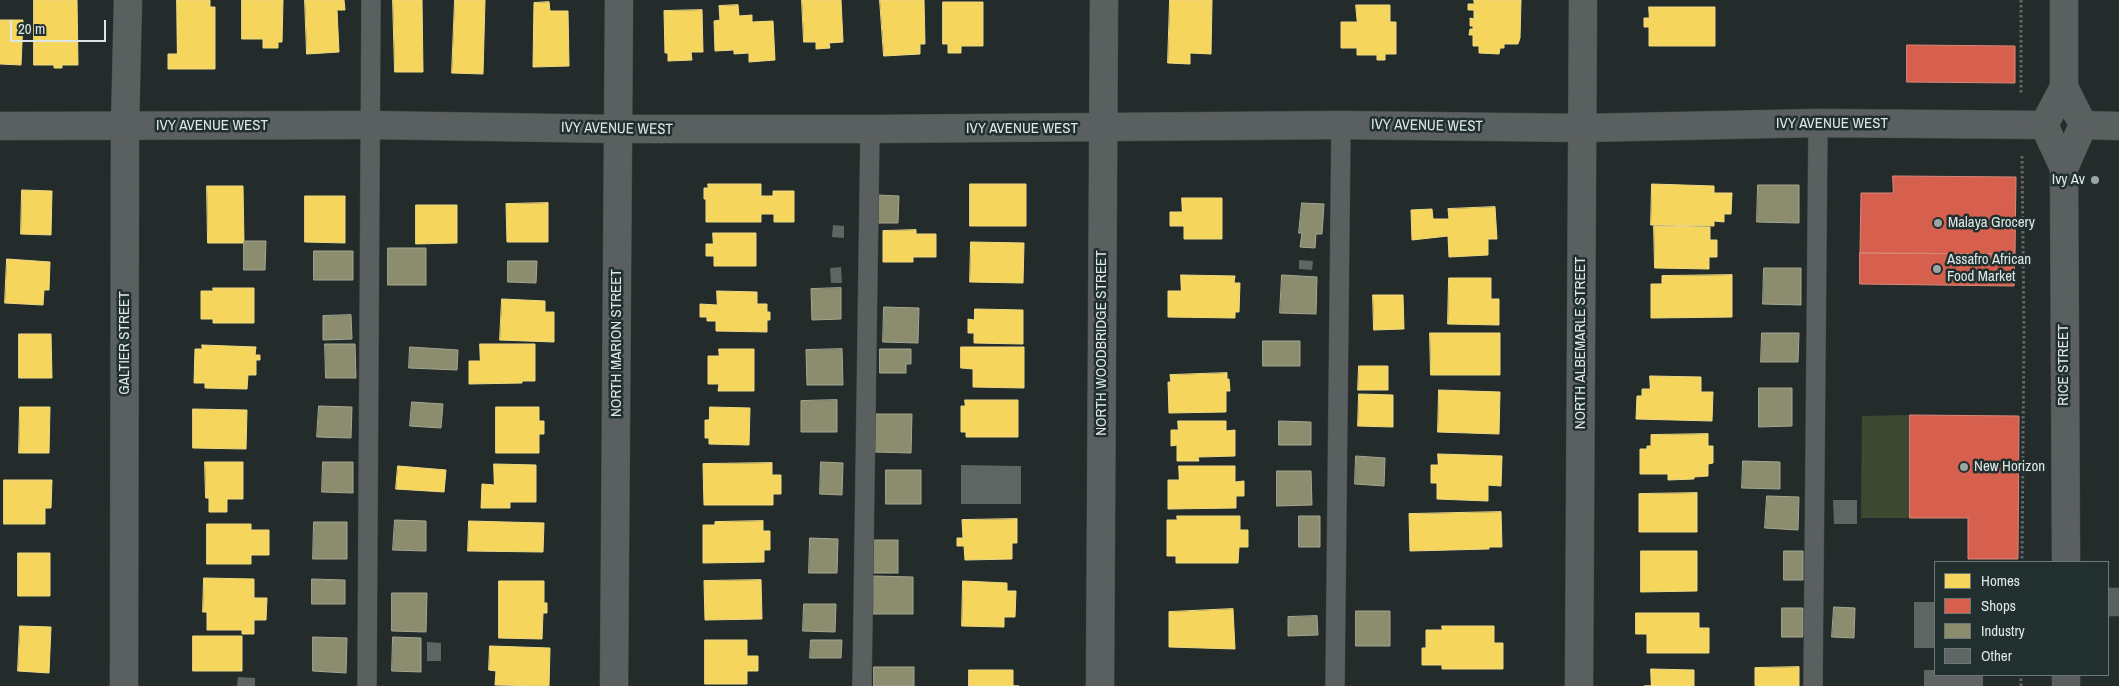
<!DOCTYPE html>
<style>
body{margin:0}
#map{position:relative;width:2119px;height:686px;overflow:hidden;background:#242c2b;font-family:"Archivo Narrow",sans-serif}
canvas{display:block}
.legend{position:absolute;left:1934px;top:561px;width:175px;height:115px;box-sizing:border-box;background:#212f2e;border:1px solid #6c7877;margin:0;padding:6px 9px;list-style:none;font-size:15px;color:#dde6e5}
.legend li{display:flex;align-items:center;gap:10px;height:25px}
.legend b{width:25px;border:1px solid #6c7877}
.scale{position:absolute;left:10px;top:20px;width:96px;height:22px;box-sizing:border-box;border:2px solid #dde6e5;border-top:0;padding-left:6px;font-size:15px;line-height:18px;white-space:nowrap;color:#dde6e5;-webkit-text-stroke:4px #212f2e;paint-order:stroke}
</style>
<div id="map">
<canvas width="2119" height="686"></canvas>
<ul class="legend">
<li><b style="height:14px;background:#f6d55c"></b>Homes</li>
<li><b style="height:14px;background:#d6604d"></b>Shops</li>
<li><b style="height:14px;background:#8c8c6e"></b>Industry</li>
<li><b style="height:14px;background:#5f6563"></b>Other</li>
</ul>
<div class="scale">20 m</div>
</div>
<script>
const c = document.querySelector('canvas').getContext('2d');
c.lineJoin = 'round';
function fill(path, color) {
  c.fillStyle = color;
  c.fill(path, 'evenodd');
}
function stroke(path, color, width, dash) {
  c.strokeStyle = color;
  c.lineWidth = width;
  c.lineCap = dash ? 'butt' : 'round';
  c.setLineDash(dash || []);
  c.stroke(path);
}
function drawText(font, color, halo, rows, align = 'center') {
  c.font = font + ' "Archivo Narrow",sans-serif';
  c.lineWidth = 5;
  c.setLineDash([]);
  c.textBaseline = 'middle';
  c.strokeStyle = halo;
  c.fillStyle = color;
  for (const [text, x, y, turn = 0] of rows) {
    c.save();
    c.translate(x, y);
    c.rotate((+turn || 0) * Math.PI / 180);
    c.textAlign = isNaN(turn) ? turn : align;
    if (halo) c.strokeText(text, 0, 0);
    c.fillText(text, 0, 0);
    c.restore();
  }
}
const green = new Path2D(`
 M1910,415v103h-49l1,-102z`);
const homes = new Path2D(`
 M34,0h43l1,65h-16v3h-8v-3h-20z
 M177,0h33v7h5v62h-47v-15h9z
 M242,0h41l-1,42h-4v6h-15v-9h-21z
 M305,0h39l1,10h-8l2,42 -32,2z
 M393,0h29l1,72h-28z
 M455,0h30l-2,74 -31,-1z
 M802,0h39l2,42 -14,1 1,5 -14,1v-7h-12z
 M880,0h44l1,44h-5v10l-36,2z
 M1170,0h42l-1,54 -21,-1v11l-22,-1z
 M1474,0h47l-1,38 -2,6h-14v4h-4l-1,6 -20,-1v-7h-6v-11h-4l1,-6h3v-3h-3v-8l4,1v-9h-6v-6h6z
 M549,2l1,9h18l1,55 -36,1 1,-64z
 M943,2h40v44h-22v7h-13v-9h-5z
 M738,5l1,11 13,-1v7l21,-1 2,39 -26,2v-9l-15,1v-4l-19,1 -1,-30 6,-1 -1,-14z
 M1356,5h34v17h6v32h-11v6h-8v-5h-20v-7h-16v-26h16z
 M1649,7h66v39h-66v-19h-5v-9h5z
 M702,10l1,42h-12l1,8 -24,1v-8h-3l-1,-42z
 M0,20h23l-2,45 -21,-1z
 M708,184h53v12h12v-5h21v31h-20v-8h-13v8h-55v-23h-2v-11h4z
 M970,184h56v42h-56z
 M1652,184l62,2v7h18l-1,21h-7v8l-10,-1v5l-63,-1z
 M207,186h36l1,57h-36z
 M22,190l30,1 -1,44 -30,-1z
 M305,196h40v47l-40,-1z
 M1182,198h40v41h-38v-13h-14v-14h12z
 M548,203v39h-41l-1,-38z
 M416,205h41v38l-41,1z
 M1495,207l2,32h-9v16l-39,2 -1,-21 -36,4 -1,-30 21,-1 1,10h16l-1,-10z
 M1654,226l56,1v13h7v17h-8v12l-54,-1z
 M916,230v4h20v23h-23v5h-30v-31z
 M713,233h43v33h-42v-10h-8v-12h7z
 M971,242l53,1 -1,40 -53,-1z
 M7,259l43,3 -1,28h-5l-1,15 -38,-2z
 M1181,275l54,1 -1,7h6l-1,29h-4v6l-67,-1v-26h13z
 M1732,275v42l-81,1v-34h11v-8z
 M1449,278h42v21h8v26l-51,-1z
 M213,288h41v35h-41v-4h-12v-28h12z
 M717,291l40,1v12h10v8h3v8h-3v12l-51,-1v-10h-9v-4h-7v-13l17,1z
 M1373,295h30l1,34 -30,1z
 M502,299l43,2v11h9v30l-54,-2z
 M975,309l48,1v34l-49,-1v-10h-6v-14l6,1z
 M1430,333h70v42h-69z
 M19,334h32l1,44h-33z
 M480,344h55v37h-13v2l-53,1v-23h11z
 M202,345l54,2 -1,8h5v5h-4v15h-8l-1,14 -42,-1v-5h-11l1,-34h7z
 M961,347h63v41l-51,-1v-18l-12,-1z
 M719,349h35v42h-36l1,-7h-11v-28h11z
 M1359,366h29v24h-30z
 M1227,373v6h2l1,12h-4v21l-57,1 -1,-31h3l-1,-7z
 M1650,376l51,1v15h12l-1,29 -76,-2 1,-23h5v-7h8z
 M1439,390l61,2 -1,42 -61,-2z
 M1359,394l34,1v32l-35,-1z
 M965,400h53v37h-52v-5h-5v-26h4z
 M20,407h30l-1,46h-30z
 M496,407h43v14h5v13h-5v19h-43z
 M710,407l40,1 -1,37 -40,-1v-6h-4v-18h4z
 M193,409l54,1 -1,39 -53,-1z
 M1178,421h48v10l9,-1v26l-37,1 1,4h-22v-16l-6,1v-16h7z
 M1708,434v12h5v17l-5,1v12l-14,1v2l-26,1v-6h-28v-25h7v-3h4v-11z
 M1438,454l64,2 -1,30 -13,-1v16l-51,-2v-16h-6v-18h7z
 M205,462h38v37h-16v13h-18v-14h-3z
 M772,463v12h9v19h-8v11h-69l-1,-41z
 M494,464l42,1v37h-26v6h-29l1,-24 12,1z
 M398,466l48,4 -2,22 -48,-3z
 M1179,466h56v16l9,-1v15h-8v12l-68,1v-29h11z
 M4,480h48l-1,28h-6v16h-41z
 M1697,493v39h-58v-38z
 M1501,512l1,35h-13v2l-79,2 -1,-37z
 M1177,516h63v14h8v17h-9l-1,16h-62v-7h-9v-36h10z
 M1017,519v24h-5v16l-47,1 -1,-14h-7v-8h6l-1,-18z
 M469,521l75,2 -1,29 -75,-1z
 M763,521v10h7v19h-6v12l-61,1v-38h12v-3z
 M207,524h44v6h18v25h-18v9h-44z
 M1641,551h56v40l-56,1z
 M18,553h32v43h-32z
 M204,578l50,1v19h13l-1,22h-12v14h-12v-4h-35v-18h-4z
 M761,580l1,39 -57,1 -1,-39z
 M499,581h45v22h3v10h-4l-1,26 -43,-1z
 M963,581l44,2v8h9l-1,26h-11v10l-42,-1z
 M1233,609l2,40 -66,-2v-35z
 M1636,613h63v15h10v25h-62v-19h-11z
 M20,626l31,1 -2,46 -31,-2z
 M1442,626h52v17h9v26h-61v-4h-20v-17h4v-18h16z
 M193,636h49v35h-49z
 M705,640h42v16h11v15h-11v13h-42z
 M490,646l60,2 -1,38 -54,-1 1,-14 -7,-1z
 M1799,667v19h-44v-18z
 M1651,669l43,1v16h-50h7z
 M969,670h44v16h6h-50z`);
const shops = new Path2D(`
 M1907,45l108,1v37l-108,-1z
 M1893,176l123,1 -1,77 -155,-1 1,-60h32z
 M1860,253l155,1 -1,32 -154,-2z
 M1910,415l109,1 -1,143h-50v-41h-58z`);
const industry = new Path2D(`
 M1758,185h41v38l-42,-1z
 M877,195l22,1 -1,27h-22z
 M1302,203l22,1 -2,30h-6l-1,14 -15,-1 2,-14h-3z
 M244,241h22l-1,29h-21z
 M388,248h38v37h-38z
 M314,251h39v29h-39z
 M508,261h29l-1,22 -28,-1z
 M1764,268h37v37l-38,-1z
 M1282,275l35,2 -1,37 -36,-1z
 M841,288v31l-29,1 -1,-31z
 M884,307l35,1 -1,35 -35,-1z
 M351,315l1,24 -29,1v-24z
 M1762,333h37l-1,29h-37z
 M1263,341h37v25h-37z
 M325,344h30l1,34h-30z
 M410,347l48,3 -1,20 -48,-2z
 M842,349l1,36h-36l-1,-35z
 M880,349h31v15h-5v9h-26z
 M1759,388h33v38l-33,1z
 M837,400v32h-36v-31z
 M412,402l31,2 -2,24 -31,-2z
 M319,406l33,1 -1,31 -34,-1z
 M876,414h36l-1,39 -36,-1z
 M1279,421l32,1v23h-32z
 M1356,456l29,2 -1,28 -29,-2z
 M1743,461l37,1v27l-38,-1z
 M323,462h30v31l-31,-1z
 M821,462l22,1 -1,32 -22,-1z
 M886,470h35v34h-35z
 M1277,471h34l1,34 -35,1z
 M1767,496l32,1 -1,33 -33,-2z
 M1299,516h21v31h-21z
 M395,520l31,1v30l-33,-1z
 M314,522h33v37h-34z
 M810,538l28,1 -1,34h-28z
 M874,540h24v33h-25z
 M1784,551h19v29h-19z
 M874,576l39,1v37h-40z
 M312,579l33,1v24h-33z
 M392,593h35l-1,39 -34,-1z
 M804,604h32l-1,28 -32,-1z
 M1834,607l21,1 -1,30 -22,-1z
 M1782,608h21v29h-21z
 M1356,611h34v35h-34z
 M1317,616l1,19 -30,1v-19z
 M313,637l34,1 -1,35 -33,-2z
 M393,637l28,1v34l-29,-1z
 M811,640h31l-1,18h-31z
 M874,667h40v19h-40z`);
const building = new Path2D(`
 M833,225l11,1v12l-12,-1z
 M1299,260l14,1 -1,9 -13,-1z
 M841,267l1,16h-11l-1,-15z
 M961,465l60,1v38h-60z
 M1833,500h24v24h-23z
 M1914,602h21v46h-21z
 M427,642l14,1v18h-14z
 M1924,670h11v5h48v11h-59z
 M238,677l17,1v8h-18z`);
const path = new Path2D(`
 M2021,0v94
 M2022,156l2,176 -2,230
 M2021,686v-11`);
const service = new Path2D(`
 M367,686l4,-686
 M862,686l8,-557
 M1335,686l6,-561
 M1813,686l5,-563`);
const minor = new Path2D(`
 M2083,125l36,1
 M0,126l371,-1 247,4h252l471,-4 242,3 235,-5 226,2
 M2108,602h11
 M124,686l1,-560 3,-126
 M614,686l5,-686
 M1100,686l4,-686
 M1579,686l4,-686`);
const secondary = new Path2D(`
 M2064,0v87l19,38 -19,43 2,394
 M2064,168l-20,-43 20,-38
 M2066,686v-11`);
const markers = [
 [2095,180,5,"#9ca5a4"],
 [1938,223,5,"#9ca5a4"],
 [1937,269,5,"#9ca5a4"],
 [1964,467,5,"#9ca5a4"]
];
const streetNames = [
 ["IVY AVENUE WEST",1832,124],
 ["IVY AVENUE WEST",212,126],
 ["IVY AVENUE WEST",1427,126,1],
 ["IVY AVENUE WEST",617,129,1],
 ["IVY AVENUE WEST",1022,129],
 ["GALTIER STREET",125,343,-90],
 ["NORTH MARION STREET",617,343,-90],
 ["NORTH WOODBRIDGE STREET",1102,343,-90],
 ["NORTH ALBEMARLE STREET",1581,343,-90],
 ["RICE STREET",2064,365,-90]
];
const poiNames = [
 ["Ivy Av",2085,180,"right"],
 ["Malaya Grocery",1948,223],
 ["Assafro African",1947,260],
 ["Food Market",1947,277],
 ["New Horizon",1974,467]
];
fill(green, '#3e4932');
fill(homes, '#f6d55c');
stroke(homes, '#eeda85', 1);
fill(shops, '#d6604d');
stroke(shops, '#d8887b', 1);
fill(industry, '#8c8c6e');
stroke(industry, '#a4a792', 1);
fill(building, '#5f6563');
stroke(service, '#434a49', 20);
stroke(minor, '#434a49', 29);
stroke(secondary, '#434a49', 29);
stroke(path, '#626766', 3, [2.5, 2.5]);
stroke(service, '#5a605f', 19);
stroke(minor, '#5a605f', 28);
stroke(secondary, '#5a605f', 28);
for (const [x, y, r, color] of markers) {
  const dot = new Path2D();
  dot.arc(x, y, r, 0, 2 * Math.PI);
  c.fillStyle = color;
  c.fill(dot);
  stroke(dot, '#212f2e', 2);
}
drawText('15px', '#dde6e5', '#212f2e', streetNames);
drawText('15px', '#dde6e5', '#212f2e', poiNames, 'left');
</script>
